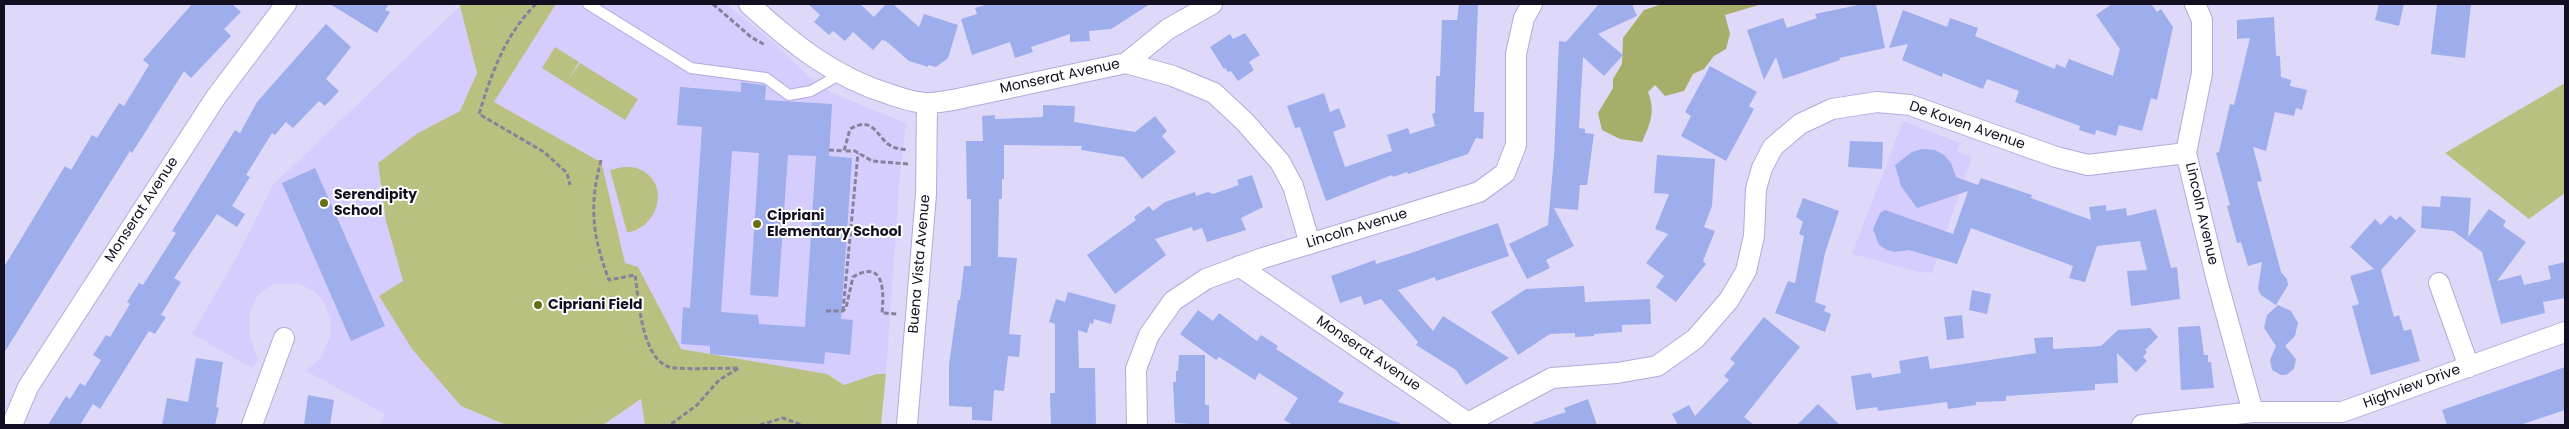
<!DOCTYPE html>
<style>
body{margin:0}
#map{position:relative;width:2569px;height:429px;overflow:hidden;background:#dfd9f9;font-family:Poppins,sans-serif}
canvas{display:block}
.frame{position:absolute;inset:0;border:5px solid #130f21;pointer-events:none}
</style>
<div id="map">
<canvas width="2569" height="429"></canvas>
<div class="frame"></div>
</div>
<script>
const c = document.querySelector('canvas').getContext('2d');
c.lineJoin = 'round';
function fill(path, color) {
  c.fillStyle = color;
  c.fill(path, 'evenodd');
}
function stroke(path, color, width, dash) {
  c.strokeStyle = color;
  c.lineWidth = width;
  c.lineCap = dash ? 'butt' : 'round';
  c.setLineDash(dash || []);
  c.stroke(path);
}
function drawText(font, color, halo, rows, align = 'center') {
  c.font = font + ' Poppins,sans-serif';
  c.lineWidth = 4;
  c.setLineDash([]);
  c.textBaseline = 'middle';
  c.strokeStyle = halo;
  c.fillStyle = color;
  for (const [text, x, y, turn = 0] of rows) {
    c.save();
    c.translate(x, y);
    c.rotate((+turn || 0) * Math.PI / 180);
    c.textAlign = isNaN(turn) ? turn : align;
    if (halo) c.strokeText(text, 0, 0);
    c.fillText(text, 0, 0);
    c.restore();
  }
}
const built = new Path2D(`
 M556,4h171l49,41 31,30 25,18 74,30 -7,62 -13,189h-10l-32,11 -17,-11 -106,-15 -40,-9 -56,-87 -24,-103h-4l-103,-58z
 M460,6l17,67 -17,38 -42,22 -32,88 17,60 58,125 45,19h-126l5,-11 -79,-43 15,-14 9,-20 1,-16 -6,-17 -11,-13 -15,-7h-26l-16,12 -7,16 -1,22 9,26 -6,8 -60,-34 43,-74 38,-75z
 M1903,121l57,22 -3,8 15,6 -40,116 -13,-1 -67,-18z
 M642,399l3,26h-42z`);
const green = new Path2D(`
 M462,4h94l-62,98 103,58h4l24,103 13,4 43,82 146,25 17,11 32,-11h10l-5,51h-236l-4,-26 -38,26h-97l-45,-19 -49,-57 -33,-53 24,-15 -17,-60 -8,-58 40,-30 42,-22 17,-38 -17,-67z
 M555,47l24,15 -11,18 12,-17 58,36 -13,21 -83,-52z
 M2565,83v110l-36,26 -84,-66z
 M623,167c5,0 11,0 16,2 31,13 21,56 -9,63h-3l-17,-62z`);
const forest = new Path2D(`
 M1662,4h100l-37,11 5,19 -4,15 -12,7 -10,13 -11,5 -9,17 -19,5 -10,-11 -7,7c8,20 2,32 -6,50l-22,-3 -18,-9 -4,-17 15,-25v-9l9,-15 1,-26 21,-28z`);
const building = new Path2D(`
 M192,4h40l9,8 -17,17 7,7 -40,42 -7,-7 -52,82 -2,-2 -22,35 -104,167v-86l61,-101 6,4 21,-35 5,3 22,-35 5,3 25,-41 -6,-5z
 M330,4h59l-4,6 5,2 -13,21z
 M808,4h52l14,13 12,-13h7l26,23 5,-13 34,11 -10,33 -12,9 -8,-2v2l-19,-6 -23,-20 -4,-1 -9,10 -20,-18 -8,9 -12,-10 -4,4 -15,-13 6,-7z
 M989,4h161l-39,25 -22,2 1,10 -20,1v-8l-39,13 2,5 -18,6 -5,-16 -38,13 -11,-36 16,-5 -2,-6z
 M1459,4h19l-4,108h10l-1,27 -7,-1 -8,16 -60,20 -1,-2 -14,5 -1,-2 -66,26 -26,-74 -5,1 -8,-22 37,-13 6,19 9,-4 7,19 -13,5 12,35 47,-16 -5,-16 21,-7 2,6 25,-8 -3,-12 3,-1 1,-37h4l2,-56h15z
 M1599,4h33l5,12 -39,18 25,21 -19,21 -21,-19 -4,71 6,1v4l9,1 -7,51h-7l-2,25 -24,-2 20,38 -28,14 4,8 -23,11 -18,-35 39,-19 6,-69 5,-115 7,1z
 M1863,4h13l9,44 -46,10 1,2 -57,19 -7,-22 -12,23 -17,-50 36,-12 4,10 30,-10 -2,-4z
 M2112,4h39l6,8 4,-3 12,18 -16,73 -6,-2 -9,33 -23,-6 -3,11 -20,-6 -1,5 -16,-5 1,-4 -65,-24 4,-11 -32,-12 -4,10 -40,-16 -1,4 -40,-17 6,-16 -19,4 14,-38 44,17 3,-9 28,10 -3,8 80,33 1,-5 9,4 4,-9 44,17 7,-27 -24,-34z
 M2379,4h25l-5,22 -24,-6z
 M2437,4h34l-6,54 -34,-4z
 M2274,17l2,39h4l1,21 10,3 -1,6 17,4 -5,20 -6,-2 -2,8 -19,-4 -9,39 -13,-4 9,34 -5,1 24,90 6,7 1,6 -12,20 -15,-10 -3,-6 4,-27 -14,4 -7,-24 -4,1 -10,-37 3,-1 -14,-52 3,-1 11,-48 4,1 16,-67 -13,1v-19z
 M326,24l25,23 -25,32 13,12 -14,15 -6,-5 -26,27 -7,-6 -11,13 -3,-2 -26,42 4,2 -18,29 13,8 -8,13 -20,-13 -43,64 7,4 -20,33 5,2 -11,17 -6,-3 -49,78 -7,-5 -13,21h-32l18,-29 4,3 10,-16 5,3 16,-26 -8,-5 13,-20 4,2 20,-33 -3,-2 12,-19 4,2 33,-52 -4,-2 63,-101 5,3 17,-31z
 M1245,33l15,22 -11,7 5,8 -16,11 -7,-10 -3,1 -3,-4 -1,1 -14,-22 20,-13 3,5z
 M1710,66l47,26 -8,14 5,3 -28,52 -45,-25 10,-20 -6,-4z
 M741,82l22,3 3,1 -1,14 67,4 -3,52 23,2 -11,161 12,1 -3,35 -25,-3 -1,12 -114,-10v-8l-29,-2 2,-37 7,1 12,-181 -25,-2 3,-38 61,5zM732,151l27,2 -9,142 28,2 10,-142 28,1 -11,171 -46,-3 -1,-9 -37,-3z
 M1043,105l32,1 -1,16 61,10 20,-16 12,15 -5,5 14,16 -34,27 -18,-22 -43,-7 1,-4 -78,-1v34h-2v20h-3l-1,58 19,1 -8,76 12,1 -2,22 -11,-1 -4,35 -10,-1 -2,31 -20,-1v-13l-23,-1v-41l9,-65h2l4,-34h7v-67h-4l-1,-58h17l-1,-25 13,-1v4l48,-2z
 M1850,141l33,1 -1,27 -34,-2z
 M1922,149l13,1 9,5 7,8 5,14 22,8 3,-7 51,17 -1,3 60,22 -2,-13 17,-2v6l20,-3 1,8 29,-7 15,59 6,-1 3,32 -49,7 -4,-35 20,-1 -7,-29 -43,5 -12,36 -16,-4 4,-12 -102,-38 -14,36 -48,-14 -14,2 -8,-2 -8,-5 -6,-16 7,-16 5,-3 68,24 15,-43 -51,17 -16,-22 -6,-21 17,-13z
 M1657,155l58,4 -3,47 -8,21 11,4 -12,30 3,3 -30,38 -20,-15 8,-11 -18,-13 22,-29 -13,-5 14,-35 -15,-1z
 M315,168l70,158 -34,15 -69,-158z
 M1252,175l11,32 -22,11 5,12 -39,12 -5,-14 -9,3 -1,-4 -37,12 11,16 -51,39 -28,-39 49,-35 -2,-3 15,-11 4,5 12,-9 30,-10 1,4 12,-4 5,2 26,-9 -2,-5z
 M2441,196l30,2 -3,39 21,-28 17,12 -3,5 23,16 -29,39 24,-6 3,10 27,-6 -3,-13 17,-4v36l-22,4 2,11 -44,11 -19,-72 -29,-21 -32,-3 1,-22 18,1z
 M1803,198l36,13 -14,42 -10,49 11,4 -2,5 7,3 -6,18 -50,-19 13,-32 7,2 9,-47 -5,-2 4,-12 -7,-5z
 M2390,215l6,5 4,-4 16,15 -35,39 13,47 5,-2 5,16 7,-2 9,32 -49,14 -19,-69 7,-2 -9,-28 24,-7 -24,-22 25,-28 6,6z
 M1498,223l11,33 -73,25 -1,-4 -37,13 35,41 10,-15 66,42 -43,27 -10,-15 -40,-25 2,-3 -37,-43 -17,6 -3,-9 -21,7 -9,-27 44,-16 1,4 29,-9z
 M1584,286l1,16 65,-3 1,25 -29,1v7l-28,2v2l-19,1v-4l-25,1 -32,21 -27,-43 35,-23z
 M1972,290l19,4 -4,20 -18,-4z
 M1068,292l48,13 -5,19 -17,-5 -1,5 -3,-1 -3,10 -9,-3 1,38h16l1,57h-45l-1,-32h5v-69l-6,-2 7,-23 9,3z
 M2278,305l13,6 7,12 -3,13 -10,10 11,13 -2,10 -8,6h-5l-9,-5 -2,-10 6,-14 -12,-18 3,-13z
 M1198,310l15,11 6,-8 38,28 4,-6 17,11 -2,3 68,44 -6,9 62,21 -1,2h-106l-9,-5 14,-22 -39,-25 -4,7 -36,-23 -3,3 -36,-26z
 M1962,315l2,23 -17,2 -3,-23z
 M1764,317l36,30 -56,70 10,8h-76l-6,-11 17,-9 6,11 34,-36 -5,-4 11,-13 -5,-4z
 M2200,326l4,29h4v7h3l3,26 -33,2 -3,-63z
 M2150,328l8,9 -13,13 2,2 -4,5 4,4 -11,11 -19,-19 1,30 -23,1v6l-89,6v5l-30,1v3l-28,4 -1,-7 -69,9 -1,-4 -21,3 -5,-34 20,-3 1,5 29,-5 -2,-12 29,-5 2,13 106,-16 -2,-15 19,-1v12l48,-3 17,-16z
 M1179,355h26v50h4v20l-34,-2 -2,-41h3v-11h2z
 M196,358l27,4 -7,45 3,1 -4,17h-53l5,-27 21,4z
 M2565,367v43l-45,15h-73l-5,-15z
 M308,395l26,5 -4,25h-26z
 M1588,399l9,26h-63l-1,-2 33,-11 -2,-4z
 M1818,404l22,21h-43z`);
const path = new Path2D(`
 M536,4c-31,31 -44,68 -57,110l65,38 23,21 3,12
 M713,4l38,33 14,8
 M829,150l15,1
 M601,160c-12,46 -9,75 8,120l26,-5c4,25 6,82 34,92 8,3 57,1 70,1l-20,12 -22,25 -27,20
 M908,164l-36,-3 -17,-10h-11l6,-22c25,-15 27,11 43,18 4,2 10,2 15,3
 M826,311h17l3,-3 7,-31c32,-19 31,16 29,36l15,1
 M843,311l15,-158
 M760,425l23,-7 19,7`);
const lane = new Path2D(`
 M588,4l103,64 75,10 23,17 22,-4 28,-16`);
const street = new Path2D(`
 M749,4c43,39 84,73 140,90 12,4 25,9 38,9 8,0 18,-2 26,-3l173,-37 47,13 41,17 31,29 35,40 13,24 17,58
 M2195,4l7,16v53l-16,80 30,124 37,135
 M1126,63l42,-34 44,-25
 M1239,266l232,159
 M2439,283l30,84
 M12,425l16,-38 188,-290 70,-93
 M252,425l32,-87
 M907,425l19,-231 1,-91
 M1137,425l-1,-56 13,-34 24,-34 33,-22 57,-21 216,-66 26,-19 11,-28v-91l8,-36 8,-14
 M1464,425l88,-47 65,-5 40,-7 38,-27 34,-39 17,-29 8,-35 2,-47 6,-21 11,-21 27,-23 32,-15 45,-7 33,3 146,52 32,8 98,-12
 M2142,425l111,-13h89l223,-80`);
const markers = [
 [324,203,5,"#696f14"],
 [757,224,5,"#696f14"],
 [538,305,5,"#696f14"]
];
const streetNames = [
 ["Monserat Avenue",1060,77,-12],
 ["De Koven Avenue",1967,126,19],
 ["Monserat Avenue",142,210,-57],
 ["Lincoln Avenue",2201,214,77],
 ["Lincoln Avenue",1357,229,-17],
 ["Buena Vista Avenue",920,264,-85],
 ["Monserat Avenue",1368,354,34],
 ["Highview Drive",2412,387,-20]
];
const poiNames = [
 ["Serendipity",334,195],
 ["School",334,211],
 ["Cipriani",767,216],
 ["Elementary School",767,232],
 ["Cipriani Field",548,305]
];
fill(built, '#d5cdfd');
fill(green, '#bac180');
fill(forest, '#a7ae69');
fill(building, '#9eadec');
stroke(lane, '#b3a9dc', 12);
stroke(street, '#b3a9dc', 22);
stroke(path, '#87829c', 3, [5, 2.5]);
stroke(lane, '#fff', 10);
stroke(street, '#fff', 20);
for (const [x, y, r, color] of markers) {
  const dot = new Path2D();
  dot.arc(x, y, r, 0, 2 * Math.PI);
  c.fillStyle = color;
  c.fill(dot);
  stroke(dot, '#fff', 2);
}
drawText('14px', '#130f21', '#fff', streetNames);
drawText('bold 14px', '#130f21', '#fff', poiNames, 'left');
</script>
